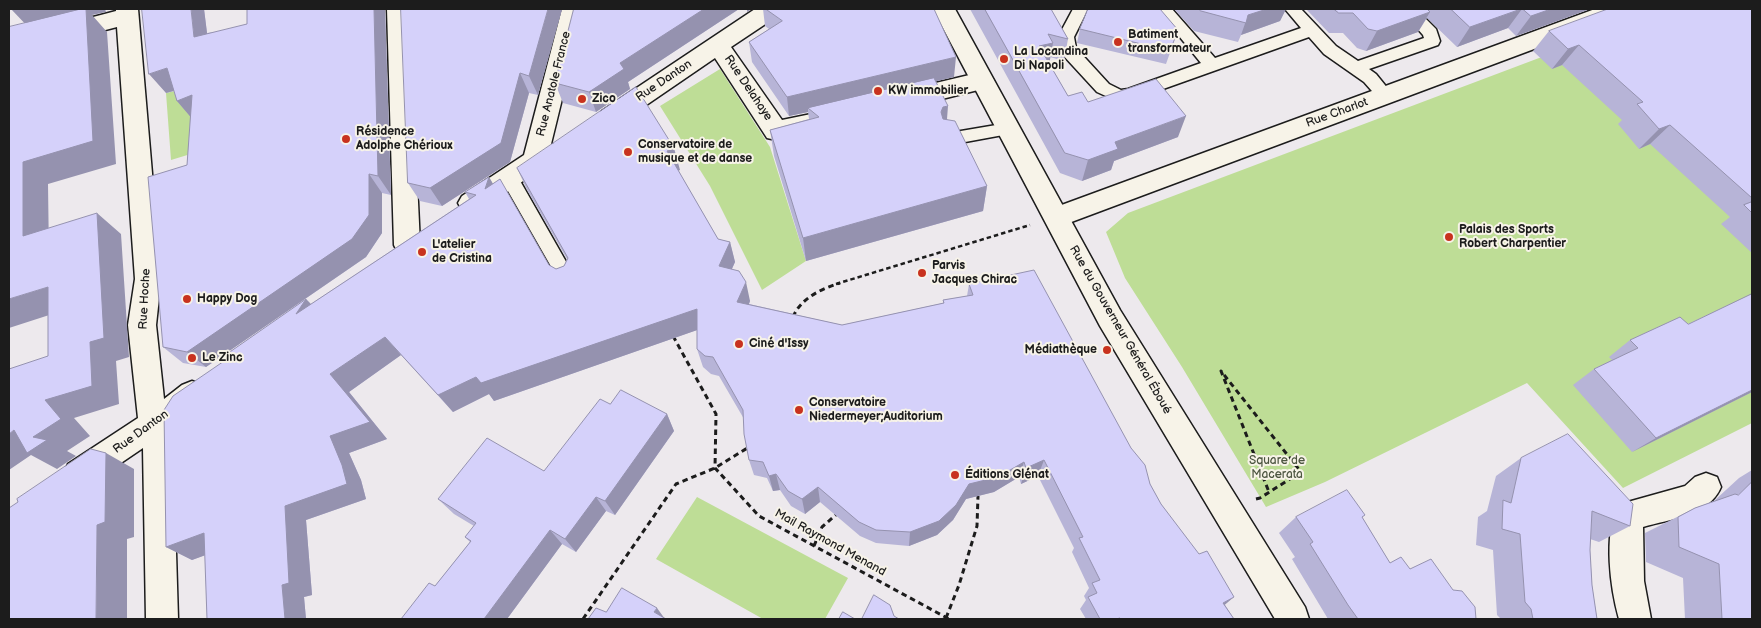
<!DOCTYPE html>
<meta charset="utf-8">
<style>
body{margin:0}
#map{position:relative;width:1761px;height:628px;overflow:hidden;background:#ede9ed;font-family:"Balsamiq Sans",sans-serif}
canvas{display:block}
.frame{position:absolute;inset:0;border:10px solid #1c1c1c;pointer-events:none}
</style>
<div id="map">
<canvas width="1761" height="628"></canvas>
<div class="frame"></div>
</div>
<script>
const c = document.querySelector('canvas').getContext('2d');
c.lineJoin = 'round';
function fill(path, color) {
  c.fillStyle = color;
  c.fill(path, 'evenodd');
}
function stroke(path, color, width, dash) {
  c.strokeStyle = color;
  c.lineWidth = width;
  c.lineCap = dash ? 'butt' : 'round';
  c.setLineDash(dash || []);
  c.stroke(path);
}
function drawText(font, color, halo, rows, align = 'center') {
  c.font = font + ' "Balsamiq Sans",sans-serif';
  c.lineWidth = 4;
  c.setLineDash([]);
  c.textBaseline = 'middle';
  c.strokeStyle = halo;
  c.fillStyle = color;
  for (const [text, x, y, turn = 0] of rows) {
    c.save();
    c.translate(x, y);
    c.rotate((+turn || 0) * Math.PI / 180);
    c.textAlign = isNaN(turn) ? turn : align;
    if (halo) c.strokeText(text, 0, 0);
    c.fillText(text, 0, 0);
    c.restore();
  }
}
const green = new Path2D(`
 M1669,9h83v414l-129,65 -96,-105 -202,99 -59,25 -84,-140 -57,-89 -19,-46 22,-19z
 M720,69l50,78 36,114 -44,29 -52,-104 -50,-80z
 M183,89l24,60 -36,11 -5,-67z
 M697,497l151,81 -23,41h-62l-107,-60z`);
const pathFar1 = new Path2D(`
 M836,284l194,-59`);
const path = new Path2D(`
 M793,317c8,-19 28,-28 47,-34
 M673,336l43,78 -1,54 44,48 190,103
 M1256,499l4,-1 41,-26 -80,-101 48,121
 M814,546l8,-19 16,-14
 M946,618l13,-33 18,-59 1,-30
 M583,619l93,-135 39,-16 34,-21`);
const service = new Path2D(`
 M1073,9h15l-14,28 2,11 33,36 12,6 7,-1 73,-26 -44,-54h15l43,49 86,-30 -16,-19h16l35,37 22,15 66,-23 -1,-3 -23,-26h16l20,20 4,12 -2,4 -69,24 7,5 17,21 -2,4 -6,2 -6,-2 -15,-17 -40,-28 -15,-17 -174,62 -16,3 -22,-10 -35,-38 -4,-17z
 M1008,123l6,2 2,4 -2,4 -65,12 -6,-1 -2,-5 2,-5 6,-1z
 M509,170l6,2 58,102 3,5 -3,5 -6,3 -6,-3 -61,-107 3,-5z`);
const pedestrian = new Path2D(`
 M1595,9h33l-3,6 -559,209 -9,3 -9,-3 -4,-7 4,-7z
 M1706,473l11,4 4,10c-12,29 -51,32 -78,40l1,54 7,38h-32c-9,-32 -15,-82 -2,-114l68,-19 10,-9z`);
const minor = new Path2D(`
 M116,9h22l23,270 -5,46 8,74 18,-14 10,-4 10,4 4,9 -4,9 -33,27 4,22 5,167h-32l-3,-171 -53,36 -11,4 -11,-4 -4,-10 4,-10 70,-46 -10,-93 7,-46 -18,-252 -108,28v-16l107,-28z
 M387,9h22l11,236 -4,8 -9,3 -9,-3 -4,-8z
 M562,9h22l-33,135 9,2 3,7 -3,7 -16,7 -64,43 -9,3 -9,-3 -4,-7 4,-7 62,-41z
 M755,9h27l-3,6 -48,32 51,73 29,-6 9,2 3,7 -3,7 -44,10 -9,-2 -52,-80 -95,65 -9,3 -9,-3 -3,-6 3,-6z
 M982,72l8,3 4,6 -4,6 -84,21 -8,-3 -4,-6 4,-6 8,-3z`);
const secondary = new Path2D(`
 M933,9h22l165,301 185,297 4,12h-34l-175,-293z`);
const wall = new Path2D(`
 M204,9l3,24 178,-24 6,186 -9,-2v40l-16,24 -160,110 -23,-4 -20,-16 24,-182 4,-48 -14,-16 -3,-10 -8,2z
 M562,9l-24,86 -9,-2 -19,69 -68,44 -22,-5 -12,-18z
 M574,9h165l-111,73 2,7 -34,23 -33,-9 -8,-20z
 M763,9h171l20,68 -18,4 11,38 40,67 -4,25 -177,50 -32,-105 -4,-26 39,-11 -1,-7 -19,4 -37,-54 -3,-20 20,-13 -4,-3z
 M970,9h81l17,30 -4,22 -14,-4 -1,6 19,33 20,6 90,35 -64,24 -3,9 -29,11 -22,-8z
 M1174,9h112l-6,12 -39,14 -3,7 -44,-11z
 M1306,9h284l-74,27 -8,-8 -51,19 -30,-29 -9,14 -52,19 -9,-3 -14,-15h-14z
 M1752,9v244l-31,-29 9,-7 -80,-73 -11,5 -21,-25 4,-4 -60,-55 -10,4 -19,-18 16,-20z
 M1080,29l98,1 -12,34 -89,-21z
 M517,168l163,2h-2l40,69 12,3 5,20 -3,7 18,32 -1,3 93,21 101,-22v-3l24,-4 2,-12 181,200 11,20 73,115h-148l-6,-10 6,-9 -2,-4 5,-8 -17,-36 2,-4 -36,-72 -17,8 -2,-7 -25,15 -28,7 -13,21 -16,15 -28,11 -33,-3 -16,-7 -40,-34 -15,12 -14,-8 -11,-16 -7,1 -6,-13 -13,-3 -5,-15 -5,-41 -25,-43 -8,-2 -8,-7 -6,-18v-19l-203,71 -5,-7 -36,18 -52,-57 -52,37 38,47 -38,14 12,27 5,19 -60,21 6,75 -8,2 2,22h-99l-2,-64 -13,5 -26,-13 62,-188 -4,-3 82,-57 5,5 158,-105 -4,-7 24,-15 4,7 56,81 7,4 8,-3 3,-7 -40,-69z
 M1688,324l64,68 -120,60 -59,-67 21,-16 18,-9 -3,-3 21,-17z
 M610,404l57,10 7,17 -59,84 -9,-4 -30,41 -14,-8 -55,75h-106l34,-33 35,-44 -5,-5 9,-11 -20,-12 -16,-15 106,-28z
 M1521,458l109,68 -31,16 -9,-3v11l2,35 5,34h-96l-4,-4 -4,-65 -17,-5 2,-28 9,-6 9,-35z
 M1752,470v149h-67l-2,-41 -37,-16 -1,-29 50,-25 19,-7 25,-23z
 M1365,515l-3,2 28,46 20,6 43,21 23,29h-148l-36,-60 3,-2 -16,-24 17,-16z`);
const shadedWall = new Path2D(`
 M11,9h94l1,3 -14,3 15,17 9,132 -68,20 1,73 -26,-21v-74l9,-131z
 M191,9h13l6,48 -16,-20z
 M374,9h11l6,186 -13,-19z
 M548,9h14l-24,86 -9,-19z
 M704,9h35l-111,73 2,7 -34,23 -7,-20 31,-29z
 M747,9h5l-5,3z
 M1267,9h19l-6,12 -39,14 7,-20z
 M1522,9l-14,19 -51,19 13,-20z
 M1551,9h39l-74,27 15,-20z
 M1430,12l-12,20 -52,19 11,-20z
 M1053,43l-4,22 -10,-19z
 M1579,45l-17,20 -10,4 16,-20z
 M956,57l-2,20 -142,34 -4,-3v4l-19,4 -2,-19z
 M167,68l17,20 -18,5 -17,-19z
 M520,73l9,20 -19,69 -68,44 -12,-18z
 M192,95l2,26 -17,-20z
 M948,106l-2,26 -5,-20 2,-5z
 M1186,116l-8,21 -64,24 -3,9 -29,11 6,-21 27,-18z
 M1670,125l-20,19 -11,5 20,-20z
 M674,148l6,22 -7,3 -6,-22z
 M369,174l13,19v40l-16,24 -160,110 -19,-15z
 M489,177l12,21 -16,-9z
 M987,186l-4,25 -177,50 -3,-23z
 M97,213l24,21 8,123 -13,4 3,43 -45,14 16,18 -23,15 9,5 -19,13 -26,-14 -22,15v-36l5,-4 19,7 12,-37 45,-58z
 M730,242l5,20 -11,24 -5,-20z
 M746,282l4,19 -8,20 -5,-19z
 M48,287l26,20 -65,21v-29z
 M306,299l19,20 -29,-5z
 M697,309l6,19 -209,73 -5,-7 -36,18 -15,-17 38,-18z
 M385,337l16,18 -52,37 38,47 -38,14 12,27 5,19 -60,21 6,75 -8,2 2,22h-21l-3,-34 3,-79 45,-70v-62z
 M1752,390v2l-120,60 24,-14z
 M667,414l7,17 -59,84 -10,-14z
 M106,453l28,16v68l-7,2v80h-31l1,-94z
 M1044,460l-6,16 -17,8 5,-16z
 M1024,462l-5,15 -25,15 -28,7 -13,21 -16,15 -28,11 1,-14 59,-48z
 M776,474l4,16 -7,1 -4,-15z
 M818,487l2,15 -15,12 -3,-15z
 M596,497l10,14 -30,41 -11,-13z
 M550,530l12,14 -55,75h-23z
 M204,533l24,14 -36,13 -26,-13z
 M1234,597l-13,11 2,-5z
 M657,608l8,11 -11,-7z`);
const building = new Path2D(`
 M81,9h5l7,132 -70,21v74l74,-23 7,125 -14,4 2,44 -47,14 16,19 -28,18 14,3 -20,13 -13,-23 -5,4v-65l39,-13v-69l-39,12v-272z
 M142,9h49l3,28 53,-13v-15h127l4,167 -9,-2v41l-17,24 -165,113 -24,-5 -15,-170 39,-12 5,-70 -15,6 -10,-33 -18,6z
 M401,9h147l-19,67 -9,-3 -19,70 -71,45 -22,-5z
 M574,9h130l-84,54 4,6 -35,23 -34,-9z
 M766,9h168l22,48 -169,40 -38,-55 33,-21z
 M985,9h66l17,30 -20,-5 5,9 -14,3 29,50 14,-4 6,10 68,-23 30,37 -71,26 3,7 -30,11 -23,-7z
 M1088,9h72l18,21 -8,21 -90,-22z
 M1199,9h68l-19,6 -2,8 -45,-12z
 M1334,9h93l3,3 -53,19 -9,-2 -15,-16h-14z
 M1451,9h70l-51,18z
 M1523,9h28l-20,7z
 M1608,9h144v189l-82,-73 -11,4 -22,-25 6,-2 -64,-57 -11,4 -19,-18z
 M934,78l14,28 -5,1 -2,5 2,7 12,2 32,65 -184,52 -33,-108 49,-13 -11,-9z
 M636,87l38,61 -7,3 51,88 12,3 -11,24 20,5 7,11 -9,20 105,23 102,-22 -1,-3 30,-5 -4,-11 65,-14 97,178 14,17 5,19 11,20 38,50 8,-3 27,46 -11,6 11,16h-113l-1,-1 -4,1h-16l-12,-22 9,-4 -5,-10 8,-3 -21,-42 4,-1 -39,-77 -18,8 -2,-6 -26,15 -29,7 -13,21 -17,16 -29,11 -34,-2 -17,-8 -41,-35 -16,12 -14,-8 -12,-17 -7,2 -6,-14 -14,-2 -5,-26 -1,-24 -30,-53 -8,-1 -8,-7v-40l-216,74 -5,-6 -38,18 -53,-58 -55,37 40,48 -40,14 12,29 5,19 -62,22 4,77 -7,2 3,34h-78l-3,-86 -38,14 -2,-137 9,-14 57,-39 -6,-1 82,-57 -10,15 180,-119 -11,-3 24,-15 -4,12 15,-10 49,86 7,4 8,-3 4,-8 -51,-90z
 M1752,202v11l-8,-8z
 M1752,294v96l-96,48 -62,-69 44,-21 -8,-8 50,-23 8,7z
 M621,390l46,24 -62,87 -9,-4 -31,42 -15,-9 -66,89h-83l28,-36 6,3 36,-45 -6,-4 11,-14 -38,-24 49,-61 57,33 56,-72 10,5z
 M1568,434l65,70 -3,22 -38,-15 -2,39 2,35 5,34h-64l-2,-10 -6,-7 -5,-68 -18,-5 1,-29 8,3 10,-45z
 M91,449l15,4 -1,69 -8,3 -1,94h-87v-111l9,-6 -1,-3z
 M1752,482v137h-30l-3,-55 -40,-17 -1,-30 17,-9 40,-14 3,1z
 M1347,490l18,25 -3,2 28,46 11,-6 9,12 21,-10 22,31 9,1 13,16 1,12h-118l-10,-14 -38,-61 3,-2 -17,-25z
 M622,588l35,20 -3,4 12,7h-78l8,-11 10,4z
 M874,595l16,10 4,11 5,3h-37z
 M843,612l12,7h-16z`);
const markers = [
 [1118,42,5,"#c8321e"],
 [1004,59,5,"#c8321e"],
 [878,91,5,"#c8321e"],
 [582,99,5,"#c8321e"],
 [346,139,5,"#c8321e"],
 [628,152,5,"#c8321e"],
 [1449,237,5,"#c8321e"],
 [422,252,5,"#c8321e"],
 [922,273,5,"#c8321e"],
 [187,299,5,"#c8321e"],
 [739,344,5,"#c8321e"],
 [1107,350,5,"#c8321e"],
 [192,358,5,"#c8321e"],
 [799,410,5,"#c8321e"],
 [955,475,5,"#c8321e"]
];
const poiNames = [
 ["Batiment",1128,35],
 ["transformateur",1128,49],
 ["La Locandina",1014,52],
 ["Di Napoli",1014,66],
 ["KW immobilier",888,91],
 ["Zico",592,99],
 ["Résidence",356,132],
 ["Adolphe Chérioux",356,146],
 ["Conservatoire de",638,145],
 ["musique et de danse",638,159],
 ["Palais des Sports",1459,230],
 ["Robert Charpentier",1459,244],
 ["L'atelier",432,245],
 ["de Cristina",432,259],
 ["Parvis",932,266],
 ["Jacques Chirac",932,280],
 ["Happy Dog",197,299],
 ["Ciné d'Issy",749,344],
 ["Médiathèque",1097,350,"right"],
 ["Le Zinc",202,358],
 ["Conservatoire",809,403],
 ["Niedermeyer;Auditorium",809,417],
 ["Éditions Glénat",965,475]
];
const streetNames = [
 ["Rue Danton",664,81,-34],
 ["Rue Anatole France",554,84,-76],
 ["Rue Delahaye",748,88,56],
 ["Rue Charlot",1337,113,-20],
 ["Rue Hoche",145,299,-87],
 ["Rue du Gouverneur Général Éboué",1120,330,60],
 ["Rue Danton",141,432,-36],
 ["Mail Raymond Menand",830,543,29]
];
const parkNames = [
 ["Square de",1277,461],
 ["Macerata",1277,475]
];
fill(green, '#bedd96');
stroke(service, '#1c1c1c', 3);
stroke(pedestrian, '#1c1c1c', 3);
stroke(minor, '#1c1c1c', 3);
stroke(secondary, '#1c1c1c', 3);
stroke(pathFar1, '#1c1c1c', 2.5, [4.5, 3]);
stroke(path, '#1c1c1c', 3, [5.5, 4]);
fill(service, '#f7f3e8');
fill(pedestrian, '#f7f3e8');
fill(minor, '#f7f3e8');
fill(secondary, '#f7f3e8');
fill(wall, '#b7b4d7');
fill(shadedWall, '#9592af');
fill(building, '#d5d1fa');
stroke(building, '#9592af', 1);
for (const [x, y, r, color] of markers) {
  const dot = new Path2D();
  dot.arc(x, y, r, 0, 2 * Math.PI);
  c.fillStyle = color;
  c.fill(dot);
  stroke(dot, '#f7f3e8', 2);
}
drawText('bold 12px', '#1c1c1c', '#f7f3e8', poiNames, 'left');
drawText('12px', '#1c1c1c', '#f7f3e8', streetNames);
drawText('12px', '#4d5641', '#f7f3e8', parkNames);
</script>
